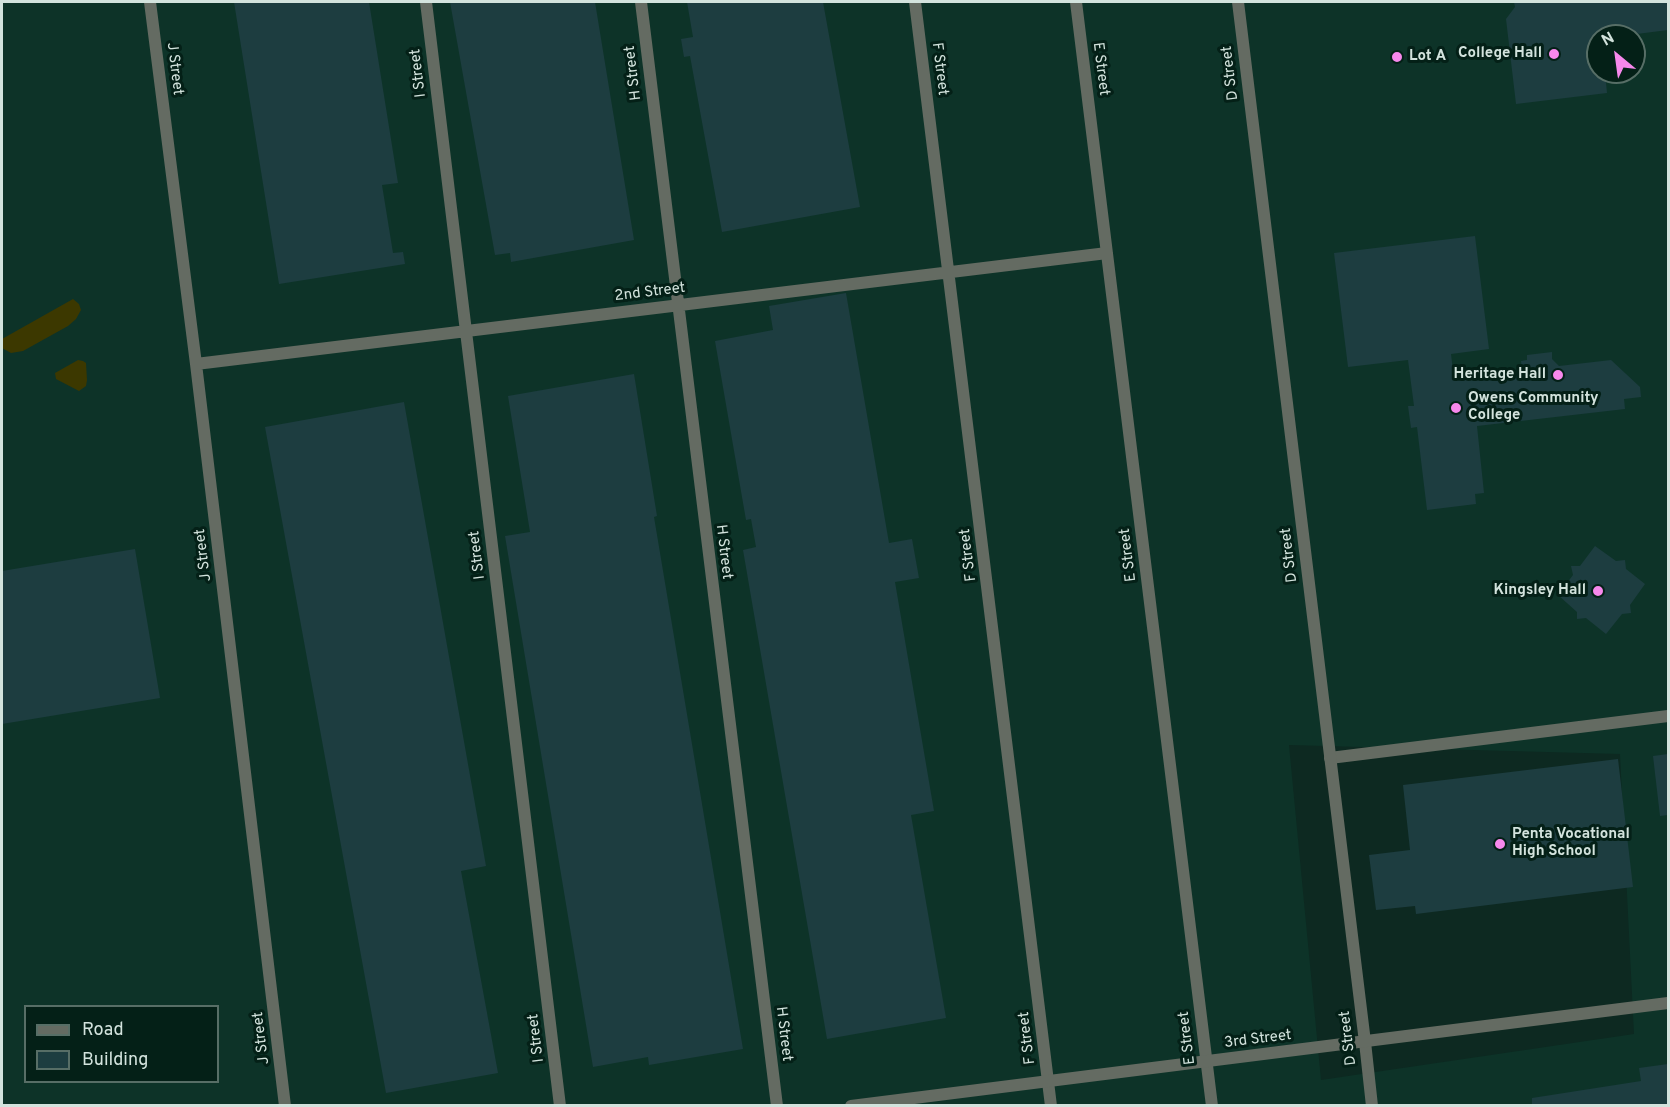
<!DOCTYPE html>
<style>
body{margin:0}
#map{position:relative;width:1670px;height:1107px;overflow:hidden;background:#0d2921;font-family:Overpass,sans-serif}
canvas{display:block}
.frame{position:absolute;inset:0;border:3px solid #d3e3dd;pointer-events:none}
.legend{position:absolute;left:24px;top:1005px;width:195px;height:78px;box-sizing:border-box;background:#042017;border:2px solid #576e66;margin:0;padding:8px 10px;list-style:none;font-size:18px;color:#d3e3dd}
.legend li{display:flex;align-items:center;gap:12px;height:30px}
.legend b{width:30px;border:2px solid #576e66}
.north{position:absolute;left:1586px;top:24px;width:60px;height:60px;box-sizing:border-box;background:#042017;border:2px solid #576e66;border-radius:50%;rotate:331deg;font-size:16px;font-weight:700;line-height:24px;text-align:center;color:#d3e3dd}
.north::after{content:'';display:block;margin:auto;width:21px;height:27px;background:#f788ec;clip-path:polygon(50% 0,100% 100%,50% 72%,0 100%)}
</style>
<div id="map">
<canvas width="1670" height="1107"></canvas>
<div class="frame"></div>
<ul class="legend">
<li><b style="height:8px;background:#646b62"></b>Road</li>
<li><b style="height:16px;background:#1d3d40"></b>Building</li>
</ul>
<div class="north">N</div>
</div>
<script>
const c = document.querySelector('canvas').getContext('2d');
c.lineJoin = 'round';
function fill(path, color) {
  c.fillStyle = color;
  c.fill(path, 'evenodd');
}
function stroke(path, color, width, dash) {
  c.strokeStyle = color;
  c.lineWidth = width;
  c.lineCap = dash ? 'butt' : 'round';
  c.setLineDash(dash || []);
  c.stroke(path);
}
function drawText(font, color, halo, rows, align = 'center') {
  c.font = font + ' Overpass,sans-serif';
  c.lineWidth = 6;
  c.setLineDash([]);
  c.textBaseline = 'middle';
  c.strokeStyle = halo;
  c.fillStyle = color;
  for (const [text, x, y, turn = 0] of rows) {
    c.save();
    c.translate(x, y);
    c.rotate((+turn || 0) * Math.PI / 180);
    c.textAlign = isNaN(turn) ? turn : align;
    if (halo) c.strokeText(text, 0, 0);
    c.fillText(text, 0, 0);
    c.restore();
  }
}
const built = new Path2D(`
 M2,2h1666v1103l-1666,1zM1598,36h36v36h-36zM1289,745l331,9 14,280 -313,46zM26,1006h192v76h-192z`);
const green = new Path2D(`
 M73,299l6,5 2,6 -5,9 -8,7 -45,25 -12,2 -9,-5v-9z
 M78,360l5,1 3,2 1,17 -1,6 -7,5 -23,-12 -1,-6z`);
const building = new Path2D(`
 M234,2h135l29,181 -16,2 11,68 10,-1 2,12 -126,20z
 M450,2h145l39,238 -123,22 -1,-9 -15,2z
 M687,2h136l37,205 -138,25 -32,-176 -6,1 -3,-18 12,-2z
 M1514,2h154v28l-47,6h-23v36h7l2,21 -91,11 -10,-85 9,-12z
 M1475,236l14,113 -38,5 3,25 68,-8 -1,-10 6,-1v-5l25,-3v7l7,7 52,-6 29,27 1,10 -17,2 1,10 -148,17 7,67 -9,1 1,10 -49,6 -10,-83 -6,1 -3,-22h6l-6,-46 -60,7 -14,-114z
 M846,293l43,250 23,-4 7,39 -24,4 39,229 -23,4 35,203 -119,21 -84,-489 13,-3 -5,-28 -5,1 -31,-179 58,-11 -4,-24z
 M634,374l23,142 -3,1 89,532 -94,16 -1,-8 -55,10 -88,-531 25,-4 -22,-136z
 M404,402l82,464 -25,5 37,202 -112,20 -121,-666z
 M1595,546l21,15 9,-1 1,9 19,15 -15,21 1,8 -9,1 -16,20 -20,-16 -9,1v-7l-19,-17 15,-20 -2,-9h9z
 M135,549l25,149 -158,26v-153z
 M1668,754v61l-8,1 -7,-60z
 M1618,759l15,128 -217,27 -1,-8 -39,4 -7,-55 41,-5 -7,-65z
 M1668,1064v42h-136v-8l109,-17 -2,-13z`);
const minor = new Path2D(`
 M150,2l46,362 89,742
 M426,2l134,1104
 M641,2l136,1104
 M915,2l136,1104
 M1076,2l136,1104
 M196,364l911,-111
 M1330,758l338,-42
 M1365,1042l7,64`);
const tertiary = new Path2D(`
 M1238,2l127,1040
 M851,1106l817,-103`);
const markers = [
 [1554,54,6,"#f788ec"],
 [1397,57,6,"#f788ec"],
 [1558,375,6,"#f788ec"],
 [1456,408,6,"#f788ec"],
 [1598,591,6,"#f788ec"],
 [1500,844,6,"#f788ec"]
];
const poiNames = [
 ["College Hall",1542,54],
 ["Lot A",1409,57,"left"],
 ["Heritage Hall",1546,375],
 ["Owens Community",1468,399,"left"],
 ["College",1468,416,"left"],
 ["Kingsley Hall",1586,591],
 ["Penta Vocational",1512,835,"left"],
 ["High School",1512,852,"left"]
];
const streetNames = [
 ["J Street",174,69,83],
 ["F Street",939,69,83],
 ["E Street",1100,69,83],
 ["I Street",419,73,-97],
 ["H Street",634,73,-97],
 ["D Street",1231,73,-97],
 ["2nd Street",650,293,-7],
 ["H Street",723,552,83],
 ["J Street",204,555,-97],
 ["I Street",478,555,-97],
 ["F Street",969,555,-97],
 ["E Street",1129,555,-97],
 ["D Street",1290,555,-97],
 ["H Street",783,1034,83],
 ["J Street",262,1038,-97],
 ["I Street",537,1038,-97],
 ["F Street",1028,1038,-97],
 ["E Street",1188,1038,-97],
 ["D Street",1349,1038,-97],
 ["3rd Street",1258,1040,-7]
];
fill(built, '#0d3328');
fill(green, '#3c3800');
fill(building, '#1d3d40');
stroke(minor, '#646b62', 12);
stroke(tertiary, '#646b62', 12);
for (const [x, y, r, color] of markers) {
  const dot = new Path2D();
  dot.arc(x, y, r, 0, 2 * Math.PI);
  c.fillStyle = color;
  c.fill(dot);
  stroke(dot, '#042017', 2);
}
drawText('bold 15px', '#d3e3dd', '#042017', poiNames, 'right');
drawText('15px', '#d3e3dd', '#042017', streetNames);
</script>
